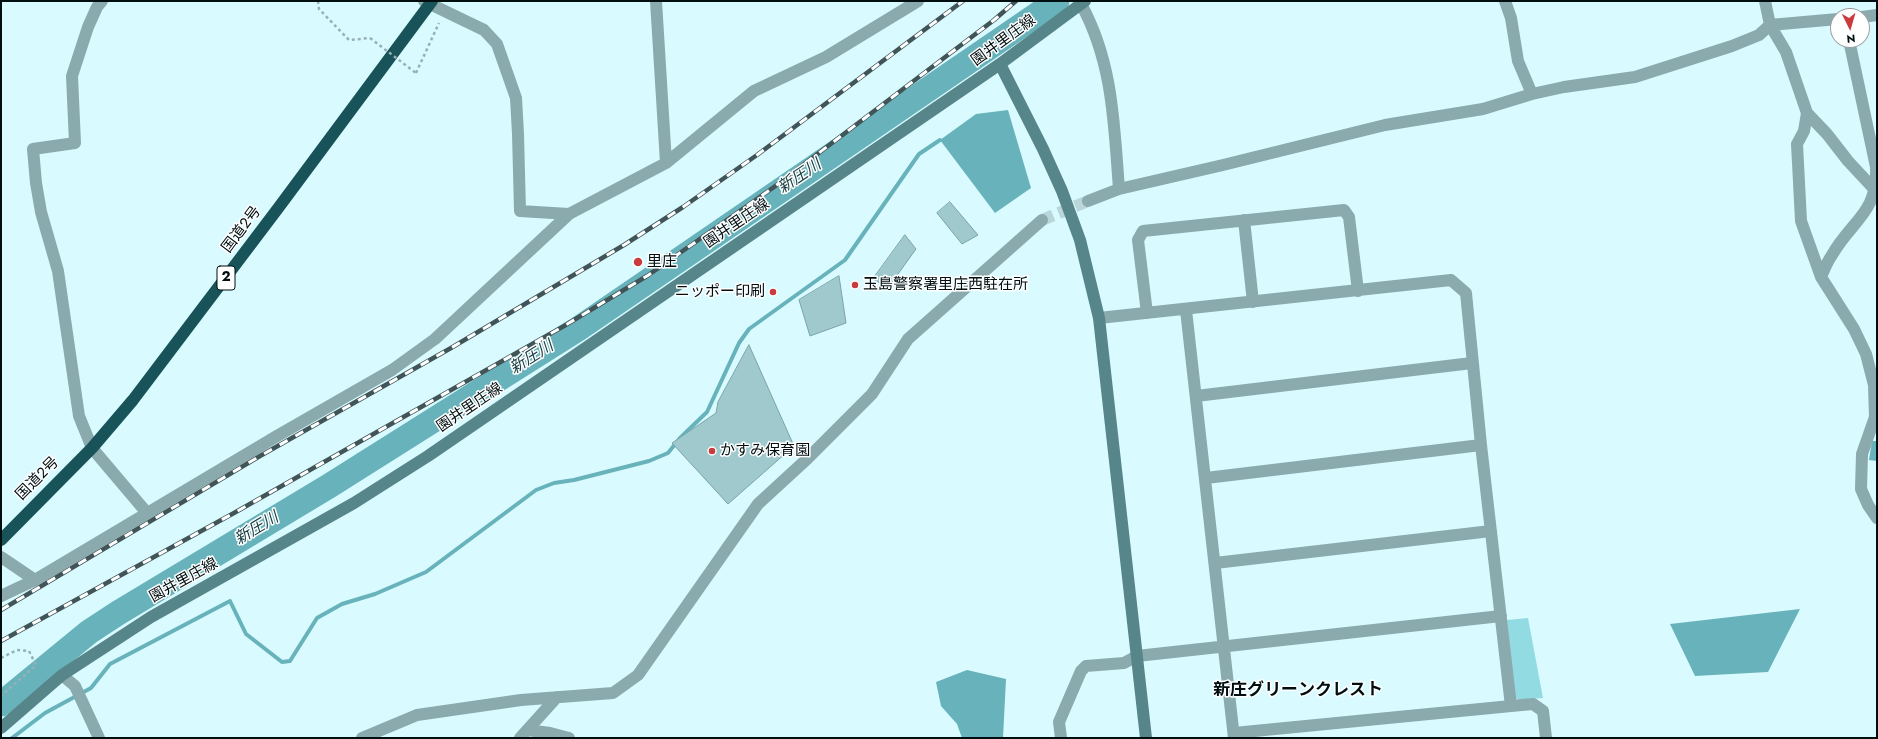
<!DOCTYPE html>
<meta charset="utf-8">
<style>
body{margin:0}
#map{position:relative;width:1878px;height:739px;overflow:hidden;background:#d9fbff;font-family:Jost,sans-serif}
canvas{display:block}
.frame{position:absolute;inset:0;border:2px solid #010e10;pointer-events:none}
.north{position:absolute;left:1830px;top:8px;width:40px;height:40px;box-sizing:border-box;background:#fff;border:1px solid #999f9f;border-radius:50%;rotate:175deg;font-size:11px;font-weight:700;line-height:16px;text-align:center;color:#010e10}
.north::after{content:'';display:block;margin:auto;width:14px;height:18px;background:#ca3b3d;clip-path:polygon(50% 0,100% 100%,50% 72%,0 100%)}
</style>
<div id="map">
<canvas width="1878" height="739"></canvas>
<div class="frame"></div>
<div class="north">N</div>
</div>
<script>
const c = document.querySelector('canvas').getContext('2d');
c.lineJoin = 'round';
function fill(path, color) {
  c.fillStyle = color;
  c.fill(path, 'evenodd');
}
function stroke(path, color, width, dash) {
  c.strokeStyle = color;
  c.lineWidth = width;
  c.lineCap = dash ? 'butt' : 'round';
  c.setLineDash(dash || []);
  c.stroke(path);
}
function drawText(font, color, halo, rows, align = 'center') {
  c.font = font + ' Jost,"Noto Sans JP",sans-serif';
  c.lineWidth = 3;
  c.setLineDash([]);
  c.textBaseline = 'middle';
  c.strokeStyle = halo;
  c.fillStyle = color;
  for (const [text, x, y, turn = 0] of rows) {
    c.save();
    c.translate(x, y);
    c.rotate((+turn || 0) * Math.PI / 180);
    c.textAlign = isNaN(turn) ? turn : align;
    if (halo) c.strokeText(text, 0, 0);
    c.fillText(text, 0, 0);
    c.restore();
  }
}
const green = new Path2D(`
 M1528,618l15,80 -23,2 -5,-2 -8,-78z`);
const water = new Path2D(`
 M1008,110l23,78 -36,25 -55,-73 36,-26z
 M1872,441h5v20l-8,-1z
 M1800,609l-32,63 -73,4 -25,-52z
 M967,670l39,9 -3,59h-41l-5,-14 -16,-18 -5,-24z`);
const stream = new Path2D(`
 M12,738l33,-25 46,-25 19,-24 120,-63 16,33 36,28 8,-1 27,-43 25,-14 33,-10 51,-22 110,-82 18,-7 20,-3 75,-19 19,-8 12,-15 27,-26 32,-69 10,-14 96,-69 74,-106 21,-14`);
const river = new Path2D(`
 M1,704l88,-72 29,-19 211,-127 249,-157 479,-328`);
const building = new Path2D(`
 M950,202l28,33 -16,9 -25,-31z
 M905,235l11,14 -28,39 -15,-9z
 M839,276l7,47 -36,13 -11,-36z
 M749,345l45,101 -66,58 -56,-61 44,-30 2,-11z`);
const streetTunnel = new Path2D(`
 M1042,220l46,-19`);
const path = new Path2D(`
 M318,1l1,8 30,31 21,-2
 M416,73l23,-50
 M1,658l16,-8 12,1 7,14 -35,31`);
const street = new Path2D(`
 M102,1l-5,6 -9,20 -16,49 3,67 -42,6 3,34 5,29 17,59 21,145 13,32 55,65
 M424,1l60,29 13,14 19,54 2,36 2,77 49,3
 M656,1l10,162
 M1505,1l6,17 7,43 14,33
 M1765,1l5,24 16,27 21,61 -3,18 -7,13 4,77 20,56 33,52 12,25 8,31 1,32 -13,37 -1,35 7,16 9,13
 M1081,4c32,58 33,120 38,185
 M1862,17l15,-2
 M1807,113l20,21 21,27 27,29
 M1088,201l31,-12 104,-24 162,-40 98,-16 49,-15 32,-7 71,-10 97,-31 27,-11 11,-10 68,-6
 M1244,220l9,82
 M1821,277c3,-7 6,-15 11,-22 20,-35 46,-42 44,-88l-27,-127
 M1186,310l48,428
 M1147,313l-9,-73 5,-9 201,-21 5,7 9,74
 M1099,318l352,-38 15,13 15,152 30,261 22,-2 10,7 3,27
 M1196,396l276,-33
 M1206,478l275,-33
 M1,557l34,23
 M1215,563l276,-32
 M1,596l34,-16 242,-144 115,-66 43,-31 134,-125 97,-51 88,-72 72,-34 92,-56
 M62,675l13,11 24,52
 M527,730l23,3 19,5
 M1234,733l277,-27
 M362,738l55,-23 104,-15 92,-7 25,-18 120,-171 49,-45 65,-65 36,-55 134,-119
 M520,738l37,-41
 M1061,738l-2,-16 22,-51 5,-5 38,-3 13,-7 364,-40`);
const secondary = new Path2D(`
 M1000,64l43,85 19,42 18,49 19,78 47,420
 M1,728l61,-53 89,-58 203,-114 74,-47 572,-392 85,-63`);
const highway = new Path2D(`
 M1,540l91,-92 41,-48 146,-193 153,-206`);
const rail = new Path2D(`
 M1,610l259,-154 191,-108 173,-103 59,-38 74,-52 206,-154
 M1,641l233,-128 330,-187 83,-50 127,-89 220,-167 22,-19`);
const pathBridge = new Path2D(`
 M370,38l46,35`);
const markers = [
 [638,262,5,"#ca3b3d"],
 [855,285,4,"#ca3b3d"],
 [773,292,4,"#ca3b3d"],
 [712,451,4,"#ca3b3d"]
];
const shields = [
 [226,278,18]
];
const shieldNames = [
 ["2",226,278]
];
const streetNames = [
 ["園井里庄線",1004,41,-36],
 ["園井里庄線",737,224,-34],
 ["国道2号",242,230,-53],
 ["園井里庄線",470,408,-34],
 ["国道2号",38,479,-45],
 ["園井里庄線",184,581,-29]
];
const poiNames = [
 ["里庄",647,262],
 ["玉島警察署里庄西駐在所",863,285],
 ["ニッポー印刷",765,292,"right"],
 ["かすみ保育園",720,451]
];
const waterNames = [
 ["新圧川",800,177,-34],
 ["新圧川",532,358,-32],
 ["新圧川",257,529,-31]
];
const quarterNames = [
 ["新庄グリーンクレスト",1298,691]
];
fill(green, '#93dbe2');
fill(water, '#68b3bb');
stroke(stream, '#68b3bb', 4);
stroke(river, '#68b3bb', 25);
fill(building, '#a0c9ce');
stroke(building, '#7ba4a8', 1);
stroke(streetTunnel, '#b9d7db', 12, [12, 6]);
stroke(path, '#96b1b5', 2.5, [3, 3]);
stroke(street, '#8baaad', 12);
stroke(secondary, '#57868a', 12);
stroke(highway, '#175359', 12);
stroke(rail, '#415457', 4.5);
stroke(rail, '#fff', 3, [9]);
stroke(pathBridge, '#96b1b5', 2.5, [3, 3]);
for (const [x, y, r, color] of markers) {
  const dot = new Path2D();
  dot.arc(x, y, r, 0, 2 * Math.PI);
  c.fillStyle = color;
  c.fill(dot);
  stroke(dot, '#fff', 1.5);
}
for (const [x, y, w] of shields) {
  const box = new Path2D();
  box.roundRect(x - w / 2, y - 12, w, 24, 3);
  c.fillStyle = '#fff';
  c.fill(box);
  stroke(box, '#010e10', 1);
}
drawText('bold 14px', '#010e10', null, shieldNames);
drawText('15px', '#010e10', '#fff', streetNames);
drawText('15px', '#010e10', '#fff', poiNames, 'left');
drawText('italic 16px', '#1b4044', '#fff', waterNames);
drawText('bold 17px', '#010e10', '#fff', quarterNames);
</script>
